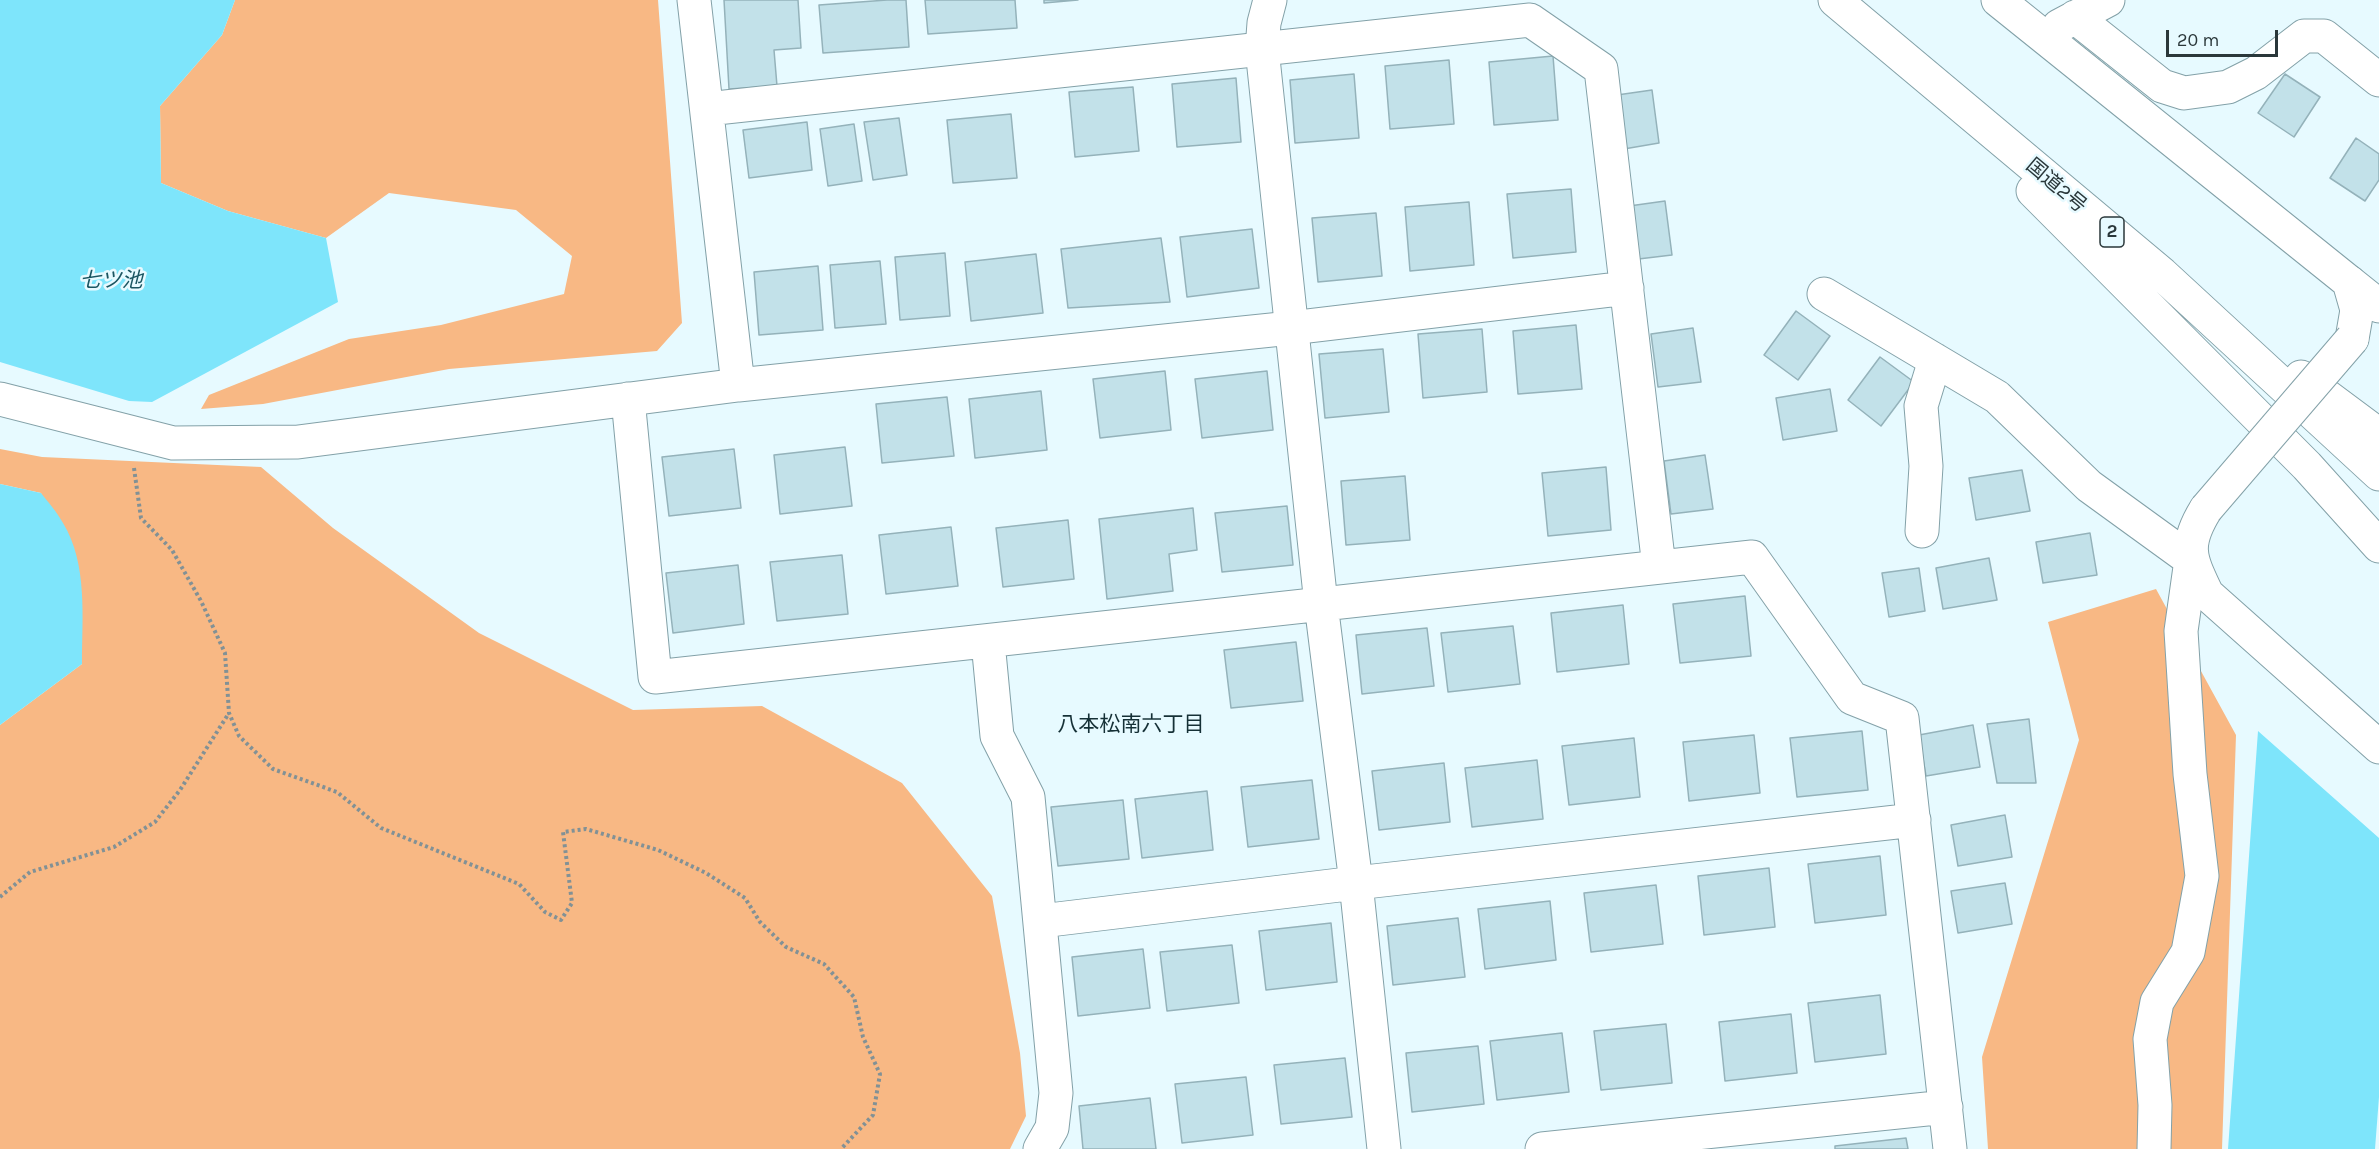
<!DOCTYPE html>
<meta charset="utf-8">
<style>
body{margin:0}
#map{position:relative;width:2379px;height:1149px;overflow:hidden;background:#e7faff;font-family:Karla,sans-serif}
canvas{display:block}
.scale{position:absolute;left:2166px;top:30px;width:112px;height:27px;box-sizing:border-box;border:3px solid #2a373a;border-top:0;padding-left:8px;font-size:18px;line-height:21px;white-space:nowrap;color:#2a373a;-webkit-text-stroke:4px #e7faff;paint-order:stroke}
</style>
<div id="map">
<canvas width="2379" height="1149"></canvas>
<div class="scale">20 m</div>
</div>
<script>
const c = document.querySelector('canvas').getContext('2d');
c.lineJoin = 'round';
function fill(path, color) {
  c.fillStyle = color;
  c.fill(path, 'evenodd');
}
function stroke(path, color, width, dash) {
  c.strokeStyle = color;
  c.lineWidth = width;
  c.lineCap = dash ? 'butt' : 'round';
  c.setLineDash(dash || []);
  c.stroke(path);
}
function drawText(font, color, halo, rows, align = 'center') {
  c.font = font + ' Karla,"Noto Sans JP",sans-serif';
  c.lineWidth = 5;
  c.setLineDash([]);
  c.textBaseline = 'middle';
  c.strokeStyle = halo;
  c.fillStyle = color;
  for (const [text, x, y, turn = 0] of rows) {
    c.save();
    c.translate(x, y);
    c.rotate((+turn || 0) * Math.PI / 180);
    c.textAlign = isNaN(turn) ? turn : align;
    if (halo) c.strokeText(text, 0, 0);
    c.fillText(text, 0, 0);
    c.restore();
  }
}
const forest = new Path2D(`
 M235,0h423l24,323 -25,28 -208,18 -186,35 -62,5 8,-14 140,-56 92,-14 123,-31 8,-38 -56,-46 -127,-17 -63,45 -98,-27 -67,-28 -1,-77 62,-71z
 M0,449l42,8 219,10 72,61 146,105 154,77 129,-4 140,77 90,113 28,157 6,63 -16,33h-1010v-424l82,-61 -41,-171 -41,-9z
 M2156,589l80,146 -14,414h-234l-6,-92 97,-317 -31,-118z`);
const water = new Path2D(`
 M0,0h235l-13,35 -62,71 1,77 67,28 98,27 12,64 -186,100 -23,-1 -129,-39z
 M0,484l41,9c7,9 16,19 22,30 25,41 19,95 19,141l-82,61z
 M2258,731l121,107v259l-4,52h-147z`);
const building = new Path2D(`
 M724,0h74l3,48 -27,2 3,36 -48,3z
 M887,0h19l3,47 -86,6 -4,-48z
 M925,0h90l2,28 -89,6z
 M1044,0h34l-34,3z
 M1553,56l5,64 -64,5 -5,-63z
 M1449,60l5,64 -64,5 -5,-63z
 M1354,74l5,64 -64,5 -5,-63z
 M2285,74l35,23 -26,40 -36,-24z
 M1236,78l5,64 -64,5 -5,-63z
 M1133,87l6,64 -64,6 -6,-65z
 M1652,90l7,53 -41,7 -8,-54z
 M1011,114l6,64 -64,5 -6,-63z
 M899,118l8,57 -34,5 -9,-58z
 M807,122l5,48 -63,8 -6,-48z
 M854,124l8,57 -34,5 -8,-57z
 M2356,138l23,16v26l-14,21 -35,-23z
 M1571,189l5,63 -63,6 -6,-64z
 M1665,201l7,54 -42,5 -8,-53z
 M1469,202l5,63 -64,6 -5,-64z
 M1376,213l6,63 -64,6 -6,-64z
 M1252,229l7,59 -72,9 -7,-60z
 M1161,238l9,64 -102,6 -7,-59z
 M945,253l5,63 -50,4 -5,-63z
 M1036,254l7,59 -72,8 -6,-59z
 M880,261l6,63 -51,4 -5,-63z
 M818,266l5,64 -64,5 -5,-63z
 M1796,311l34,25 -32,44 -34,-25z
 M1576,325l6,64 -64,5 -5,-63z
 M1693,328l8,54 -43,5 -7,-53z
 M1482,329l5,63 -64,6 -5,-64z
 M1383,349l6,63 -64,6 -6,-64z
 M1880,357l34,25 -33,44 -33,-26z
 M1165,371l6,59 -71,8 -7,-59z
 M1267,371l6,59 -71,8 -7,-59z
 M1830,389l7,42 -54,9 -7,-42z
 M1041,391l6,59 -72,8 -6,-59z
 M947,397l7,59 -72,7 -6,-59z
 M845,447l7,59 -72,8 -6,-59z
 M734,449l7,59 -72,8 -7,-59z
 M1705,455l8,54 -42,5 -7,-53z
 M1606,467l5,63 -63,6 -6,-63z
 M2022,470l8,41 -54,9 -7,-42z
 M1405,476l5,64 -64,5 -5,-64z
 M1287,506l6,59 -71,7 -7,-59z
 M1193,508l4,42 -28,4 4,37 -66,8 -8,-80z
 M1068,520l6,59 -71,8 -7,-59z
 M951,527l7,59 -72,8 -7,-59z
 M2090,533l7,42 -54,8 -7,-41z
 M842,555l6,59 -71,7 -7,-59z
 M1989,558l8,42 -54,9 -7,-41z
 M738,565l6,59 -71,9 -7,-60z
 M1919,568l6,43 -36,6 -7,-44z
 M1745,596l6,60 -71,7 -7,-59z
 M1623,605l6,59 -72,8 -6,-59z
 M1513,626l7,58 -72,8 -7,-59z
 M1427,628l7,58 -72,8 -6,-59z
 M1296,642l7,59 -72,7 -7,-58z
 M2029,719l7,64h-39l-10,-59z
 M1973,725l7,42 -54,9 -7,-41z
 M1862,731l6,59 -71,7 -7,-59z
 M1754,735l6,58 -71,8 -6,-59z
 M1634,738l6,59 -71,8 -7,-59z
 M1537,760l6,59 -71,8 -7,-59z
 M1444,763l6,59 -71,8 -7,-59z
 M1312,780l7,59 -71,8 -7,-60z
 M1207,791l6,59 -71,8 -7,-59z
 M1123,800l6,59 -71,7 -7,-59z
 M2005,815l7,42 -54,9 -7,-41z
 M1880,856l6,59 -71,8 -7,-59z
 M1769,868l6,59 -71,8 -6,-59z
 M2005,883l7,41 -54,9 -7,-42z
 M1656,885l7,59 -72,8 -7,-59z
 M1550,901l6,59 -71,9 -7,-60z
 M1458,918l7,59 -72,8 -6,-59z
 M1331,923l6,59 -71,8 -7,-59z
 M1232,945l7,58 -72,8 -7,-59z
 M1143,949l7,59 -72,8 -6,-59z
 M1880,995l6,59 -71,8 -7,-59z
 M1791,1014l6,59 -72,8 -6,-59z
 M1666,1024l6,59 -71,7 -7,-59z
 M1562,1033l7,59 -72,8 -7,-59z
 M1478,1046l6,58 -72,8 -6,-59z
 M1345,1058l7,59 -71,7 -7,-59z
 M1246,1077l7,58 -71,8 -7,-59z
 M1150,1098l6,51h-73l-4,-43z
 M1906,1138l2,11h-73v-3z`);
const path = new Path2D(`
 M134,468l7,50 31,32 29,51 24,52 4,60 10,23 34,33 64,23 44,36 138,56 26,28 16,8 11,-17 -9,-71 23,-3 72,21 48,23 39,25 15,24 26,25 38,17 30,33 9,40 17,37 -7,41 -32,34
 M0,897l30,-25 84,-25 41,-25 25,-32 49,-77`);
const minor = new Path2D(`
 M694,0l44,385
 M2075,17l87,69 22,7 44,-6 28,-14 48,-37h20l55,44
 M2059,26l49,-26
 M707,109l823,-89 71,49 58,498
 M2349,282l30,24
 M1824,294l173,103 92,89 102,74 -10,71 9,143 12,102 -14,76 -31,50 -7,37 5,66 -1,44
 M0,399l173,44 125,-1 440,-57 553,-57 336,-40
 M628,399l27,278 1097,-120 100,141 50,20 48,431
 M1922,531l4,-65 -5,-60 14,-46
 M1321,604l35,279 28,266
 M988,642l9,94 31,61 28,296 -4,35 -12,21
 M1041,921l315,-38 558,-63
 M1542,1149l404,-42`);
const tertiary = new Path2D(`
 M1270,0l-6,23 -2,26 59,555
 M1998,0l351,282 8,28 -5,29
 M2206,509c-23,37 -16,49 1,85l172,153`);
const trunk = new Path2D(`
 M1835,0l327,274 217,200
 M2033,191l274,275 72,80
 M2301,377l78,58`);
const tertiaryBridge = new Path2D(`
 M2206,509l146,-170`);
const shields = [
 [2112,232,24]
];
const shieldNames = [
 ["2",2112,232]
];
const streetNames = [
 ["国道2号",2056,186,40]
];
const waterNames = [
 ["七ツ池",111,281]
];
const neighbourhoodNames = [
 ["八本松南六丁目",1131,725]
];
fill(forest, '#f8b884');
fill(water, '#7ee5fb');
fill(building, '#c2e1e9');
stroke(building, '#94b2ba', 1.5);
stroke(minor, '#83a1a8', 35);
stroke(tertiary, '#83a1a8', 35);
stroke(trunk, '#83a1a8', 35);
stroke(path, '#829195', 4, [3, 3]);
stroke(minor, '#fff', 33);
stroke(tertiary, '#fff', 33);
stroke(trunk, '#fff', 33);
stroke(tertiaryBridge, '#83a1a8', 35, []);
stroke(tertiaryBridge, '#fff', 33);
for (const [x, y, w] of shields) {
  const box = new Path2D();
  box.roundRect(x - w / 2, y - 15, w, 30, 4.5);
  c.fillStyle = '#e7faff';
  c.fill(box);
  stroke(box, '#2a373a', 1.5);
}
drawText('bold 18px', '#2a373a', null, shieldNames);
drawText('20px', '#2a373a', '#e7faff', streetNames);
drawText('italic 21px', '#1b5662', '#e7faff', waterNames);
drawText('21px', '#153036', '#e7faff', neighbourhoodNames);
</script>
